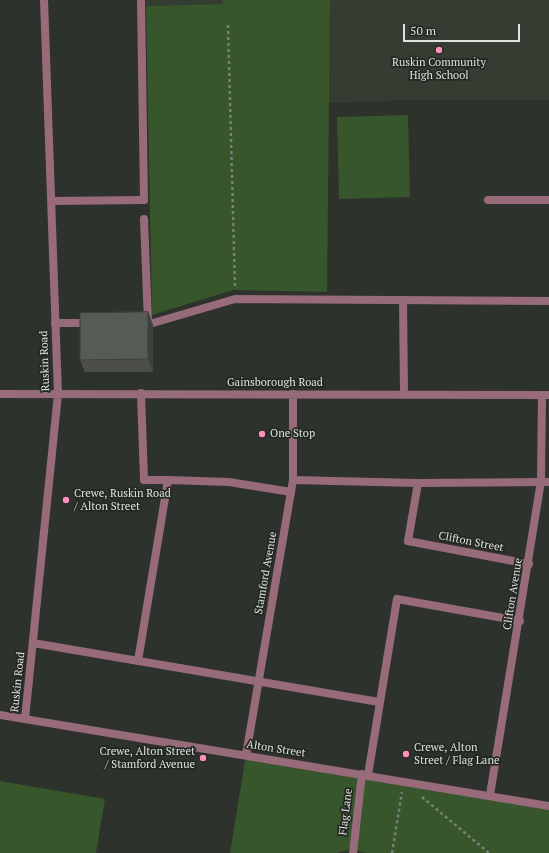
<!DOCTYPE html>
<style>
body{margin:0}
#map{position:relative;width:549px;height:853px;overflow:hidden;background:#2e322c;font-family:"PT Serif",serif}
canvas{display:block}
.scale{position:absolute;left:403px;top:24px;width:117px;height:18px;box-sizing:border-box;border:2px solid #dee1dd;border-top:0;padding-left:5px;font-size:12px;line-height:14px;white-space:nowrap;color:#dee1dd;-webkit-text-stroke:3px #242822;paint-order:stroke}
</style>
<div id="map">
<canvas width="549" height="853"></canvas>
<div class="scale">50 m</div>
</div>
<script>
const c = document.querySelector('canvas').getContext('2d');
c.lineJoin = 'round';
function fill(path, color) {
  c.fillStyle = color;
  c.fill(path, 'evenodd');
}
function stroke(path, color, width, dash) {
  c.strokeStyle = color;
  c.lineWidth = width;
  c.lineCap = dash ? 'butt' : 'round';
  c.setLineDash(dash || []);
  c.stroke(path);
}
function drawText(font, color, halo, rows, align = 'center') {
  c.font = font + ' "PT Serif",serif';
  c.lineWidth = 3.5;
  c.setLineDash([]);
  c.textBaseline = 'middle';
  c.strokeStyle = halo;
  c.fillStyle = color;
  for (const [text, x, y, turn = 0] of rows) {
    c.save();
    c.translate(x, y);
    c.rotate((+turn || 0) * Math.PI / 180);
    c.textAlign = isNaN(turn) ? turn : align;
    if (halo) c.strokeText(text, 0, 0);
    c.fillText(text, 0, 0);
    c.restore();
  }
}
const built = new Path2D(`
 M146,0h77l1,4 -78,2z
 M330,0h219v100h-140l-80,3z`);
const green = new Path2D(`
 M223,0h107l-3,292 -94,-2 -81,25 -6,-309 77,-2z
 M408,115l2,82 -71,2 -2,-82z
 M246,755l303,51v47h-183l-13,-4 -17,4h-106z
 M0,781l105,18 -9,54h-96z`);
const path = new Path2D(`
 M228,25l7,263
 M422,797l67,56
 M392,853l10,-61`);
const lane = new Path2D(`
 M141,0l3,200
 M144,219l4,103
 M55,323h35
 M141,323h12l82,-24 314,2
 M141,393l3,87h24
 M293,480l125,3 131,-1
 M408,541l10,-58
 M33,643l346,59
 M138,661l30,-181 61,2 62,10
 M368,775l29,-176 123,22`);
const street = new Path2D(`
 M488,200h61
 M52,201l92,-1
 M403,300l1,94
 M0,394l549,1
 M408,541l121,23
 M0,715l549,91
 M25,719l33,-325 -14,-394
 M246,755l47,-275v-86
 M490,795l51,-314 1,-86
 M353,853l9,-79`);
const wall = new Path2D(`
 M148,312l5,13v47h-68l-5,-12z`);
const shadedWall = new Path2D(`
 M148,312l5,13v47l-5,-13z`);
const building = new Path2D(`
 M148,312v47l-68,1v-47z`);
const markers = [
 [439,50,4,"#ff8ebb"],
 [262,434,4,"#ff8ebb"],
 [66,500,4,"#ff8ebb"],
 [406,754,4,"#ff8ebb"],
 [203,758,4,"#ff8ebb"]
];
const poiNames = [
 ["Ruskin Community",439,63,"center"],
 ["High School",439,76,"center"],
 ["One Stop",270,434],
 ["Crewe, Ruskin Road",74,494],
 ["/ Alton Street",74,507],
 ["Crewe, Alton",414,748],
 ["Street / Flag Lane",414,761],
 ["Crewe, Alton Street",195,752,"right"],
 ["/ Stamford Avenue",195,765,"right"]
];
const streetNames = [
 ["Ruskin Road",45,361,-92],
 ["Gainsborough Road",275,383],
 ["Clifton Street",471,542,11],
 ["Stamford Avenue",266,573,-80],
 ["Clifton Avenue",513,594,-81],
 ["Ruskin Road",18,682,-84],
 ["Alton Street",276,749,9],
 ["Flag Lane",346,812,-83]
];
fill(built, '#353d32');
fill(green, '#37562c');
stroke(path, '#7b7f7a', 2.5, [3, 3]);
stroke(lane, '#986b7b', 8);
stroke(street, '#986b7b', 8);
fill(wall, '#4b4e49');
fill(shadedWall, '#3d403c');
fill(building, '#575b55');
stroke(building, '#3d403c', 1);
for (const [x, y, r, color] of markers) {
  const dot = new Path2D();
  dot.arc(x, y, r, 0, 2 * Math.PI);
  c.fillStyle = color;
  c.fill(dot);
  stroke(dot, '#242822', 1.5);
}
drawText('11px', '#dee1dd', '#242822', poiNames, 'left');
drawText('11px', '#dee1dd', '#242822', streetNames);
</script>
